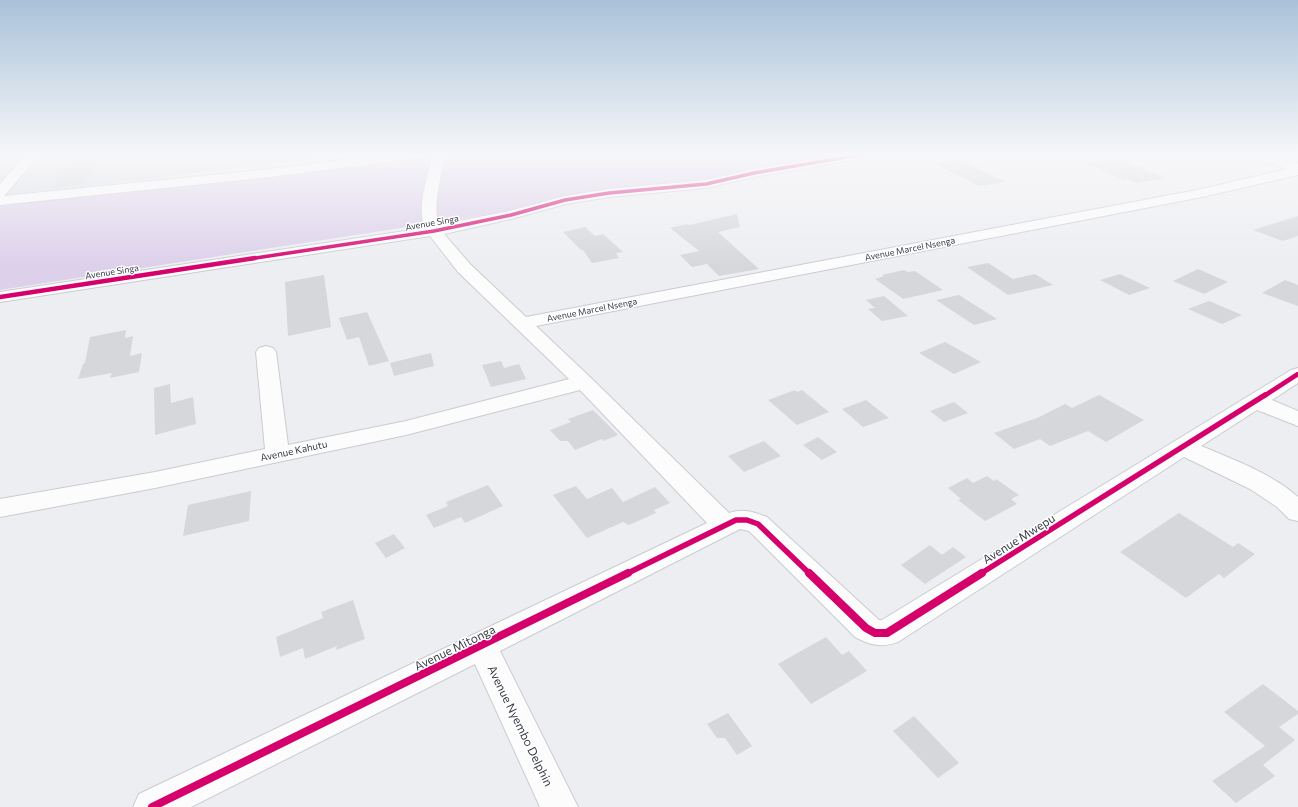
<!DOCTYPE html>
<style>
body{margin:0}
canvas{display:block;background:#edeef2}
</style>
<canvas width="1298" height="807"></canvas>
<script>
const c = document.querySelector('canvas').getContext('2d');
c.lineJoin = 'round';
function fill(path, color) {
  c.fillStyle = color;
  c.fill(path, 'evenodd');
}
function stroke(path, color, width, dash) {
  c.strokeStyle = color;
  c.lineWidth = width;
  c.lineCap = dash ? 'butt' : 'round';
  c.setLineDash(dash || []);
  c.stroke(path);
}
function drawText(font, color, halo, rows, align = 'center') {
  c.font = font + ' Commissioner,sans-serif';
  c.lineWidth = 3;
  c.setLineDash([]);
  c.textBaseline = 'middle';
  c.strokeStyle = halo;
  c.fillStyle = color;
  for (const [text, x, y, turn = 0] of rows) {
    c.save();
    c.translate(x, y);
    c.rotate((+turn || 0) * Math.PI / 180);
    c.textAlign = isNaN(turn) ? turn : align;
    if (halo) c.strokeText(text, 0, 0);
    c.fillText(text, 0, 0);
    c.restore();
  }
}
const residential = new Path2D(`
 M0,154h353l-353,43z`);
const green = new Path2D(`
 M380,154h499l-879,136v-89z`);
const building = new Path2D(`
 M960,160l14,6 31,16 -26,4 -44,-22z
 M1114,160h7l45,18 -29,5 -9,-4 -4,1 -37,-16z
 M99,164l-15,20 -33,4 16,-21z
 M737,214l3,13 -22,5 41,37 -40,7 -12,-12 -15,3 -12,-12 19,-4 -29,-23 17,-4 2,1z
 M1298,216v20l-15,5 -30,-11z
 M585,227l10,9 8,-2 20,18 -7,1 3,5 -27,5 -9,-13h-2l-18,-18z
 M988,263l25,16 22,-5 18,11 -45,10 -41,-28z
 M1198,269l30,13 -24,12 -31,-13z
 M904,270l4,2 7,-1 28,19 -40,9 -28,-20 9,-3 -2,-1z
 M1120,274l30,14 -21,7 -29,-15z
 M324,275l7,52 -43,9 -3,-54z
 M1285,280l13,5v21l-36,-13z
 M959,295l38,24 -23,6 -38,-25z
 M884,296l24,20 -26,5 -14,-12 7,-1 -9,-8z
 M1209,301l33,14 -20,9 -34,-15z
 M367,312l22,49 -20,5 -10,-29 -12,3 -8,-22z
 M126,330l-1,8 8,-2 -3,20 12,-3 -3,19 -29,6 2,-5 -34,6 5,-15 2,-1 5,-26z
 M945,342l36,20 -27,12 -35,-21z
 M431,353l3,13 -40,10 -4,-13z
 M501,361l3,7 15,-4 7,15 -35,8 -9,-22z
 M170,384l1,19 22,-6 3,27 -41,11 -1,-47z
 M795,390l2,2 5,-2 27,22 -32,13 -29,-25z
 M1099,395l45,25 -38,22 -18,-11 -38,15 -10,-7 -26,10 -20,-16 43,-15 28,-14 7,4z
 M866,400l23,18 -26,9 -21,-18z
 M954,402l14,11 -24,9 -14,-11z
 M593,410l25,25 -15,6 -1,-2 -27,11 -7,-9h-8l-10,-11 21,-8 -3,-3z
 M818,437l19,15 -15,8 -19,-15z
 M764,441l17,15 -37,16 -16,-16z
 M987,476l7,5 2,-2 23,16 -8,4 6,5 -32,17 -27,-21 3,-1 -13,-11 19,-10 6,5z
 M488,485l15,21 -38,17 -4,-6 -27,11 -8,-13 22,-9 -2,-4z
 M576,486l11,13 25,-11 11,14 32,-15 15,16 -16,7 2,3 -27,12 -6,-3 -36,16 -34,-43z
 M251,491l-2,30 -66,15 5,-31z
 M1179,513l54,34 5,-4 17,11 -31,24 -5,-4 -33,24 -66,-46z
 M394,534l11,14 -19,10 -11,-15z
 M930,545l12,10 11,-8 13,10 -41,27 -24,-19z
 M353,600l12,39 -29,11 1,-4 -32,13 -2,-11 -23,9 -4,-20 47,-19 -2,-6z
 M826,637l16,18 7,-4 18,20 -56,33 -33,-40z
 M1263,684l35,27v3l-19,13 16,13 -32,25 12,11 -39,27 -24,-22 53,-35 -41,-34z
 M728,713l24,33 -15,9 -12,-17h-8l-10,-14z
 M914,716l45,47 -21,15 -45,-47z`);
const minor = new Path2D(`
 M27,154h13l-36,42 266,-27 118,-15h37l-2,3 -4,1 -149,19 -270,28v-21z
 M433,154h12c-3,19 -13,53 -6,71l70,-14 56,-15 44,-7 97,-9 48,-11 87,-15h29l-2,3 -4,1 -110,19 -48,11 -97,9 -43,7 -55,15 -67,15 26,30 56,53 676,-128 85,-20 -34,-12 -2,-3h18l29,10v11l-96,22 -666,129 55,52 138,135c14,-5 25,-1 38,4l112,103h3l409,-250 7,-2v15l-26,17 26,11v15l-41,-16 -56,36c33,14 70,27 97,51v24l-9,-2 -12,-12 -27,-18 -66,-32 -286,185c-17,6 -28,3 -43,-5l-106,-106 -9,-2 -240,122 78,156h-38l-65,-143 -284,143h-58l6,-13 568,-271 -127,-133 -174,45 -251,53 -155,29v-18l155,-27 110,-23 -9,-97 3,-4 7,-2 7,2 3,4 12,93 118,-24 163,-42 -111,-107 -28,-36 -430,66v-10l425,-64c-9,-22 3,-52 8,-74z`);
const cyclewayFar3 = new Path2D(`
 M249,259l185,-28 77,-16 54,-15 44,-7 97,-9 48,-11 110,-19`);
const cyclewayFar2 = new Path2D(`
 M0,297l255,-39
 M1264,396l34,-22`);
const cyclewayFar1 = new Path2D(`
 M626,574l110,-54h11l11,4 52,50
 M980,574l285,-179`);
const cycleway = new Path2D(`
 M809,573l57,55 9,5h12l95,-60
 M152,807l476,-234`);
const farStreetnames = [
 ["Avenue Singa",432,223,-10],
 ["Avenue Marcel Nsenga",910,249,-11],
 ["Avenue Singa",112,272,-9],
 ["Avenue Marcel Nsenga",592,310,-11]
];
const streetNames = [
 ["Avenue Kahutu",294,451,-12]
];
const nearStreetnames = [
 ["Avenue Mwepu",1019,539,-32],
 ["Avenue Mitonga",455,648,-26],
 ["Avenue Nyembo Delphin",520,726,64]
];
fill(residential, '#dbdee5');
fill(green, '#dcd0ea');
fill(building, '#d5d7db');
stroke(minor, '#caccd0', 2);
fill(minor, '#fcfcfd');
stroke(cyclewayFar3, '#d6006c', 3.5);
stroke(cyclewayFar2, '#d6006c', 4.5);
stroke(cyclewayFar1, '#d6006c', 5.5);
stroke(cycleway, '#d6006c', 8);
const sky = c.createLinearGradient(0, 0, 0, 267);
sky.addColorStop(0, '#a9c2d9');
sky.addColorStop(0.58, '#f7f7f9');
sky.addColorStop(1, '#f7f7f900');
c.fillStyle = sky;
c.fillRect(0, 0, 1298, 267);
drawText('9px', '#393e47', '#fff', farStreetnames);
drawText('10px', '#393e47', '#fff', streetNames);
drawText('12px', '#393e47', '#fff', nearStreetnames);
</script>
